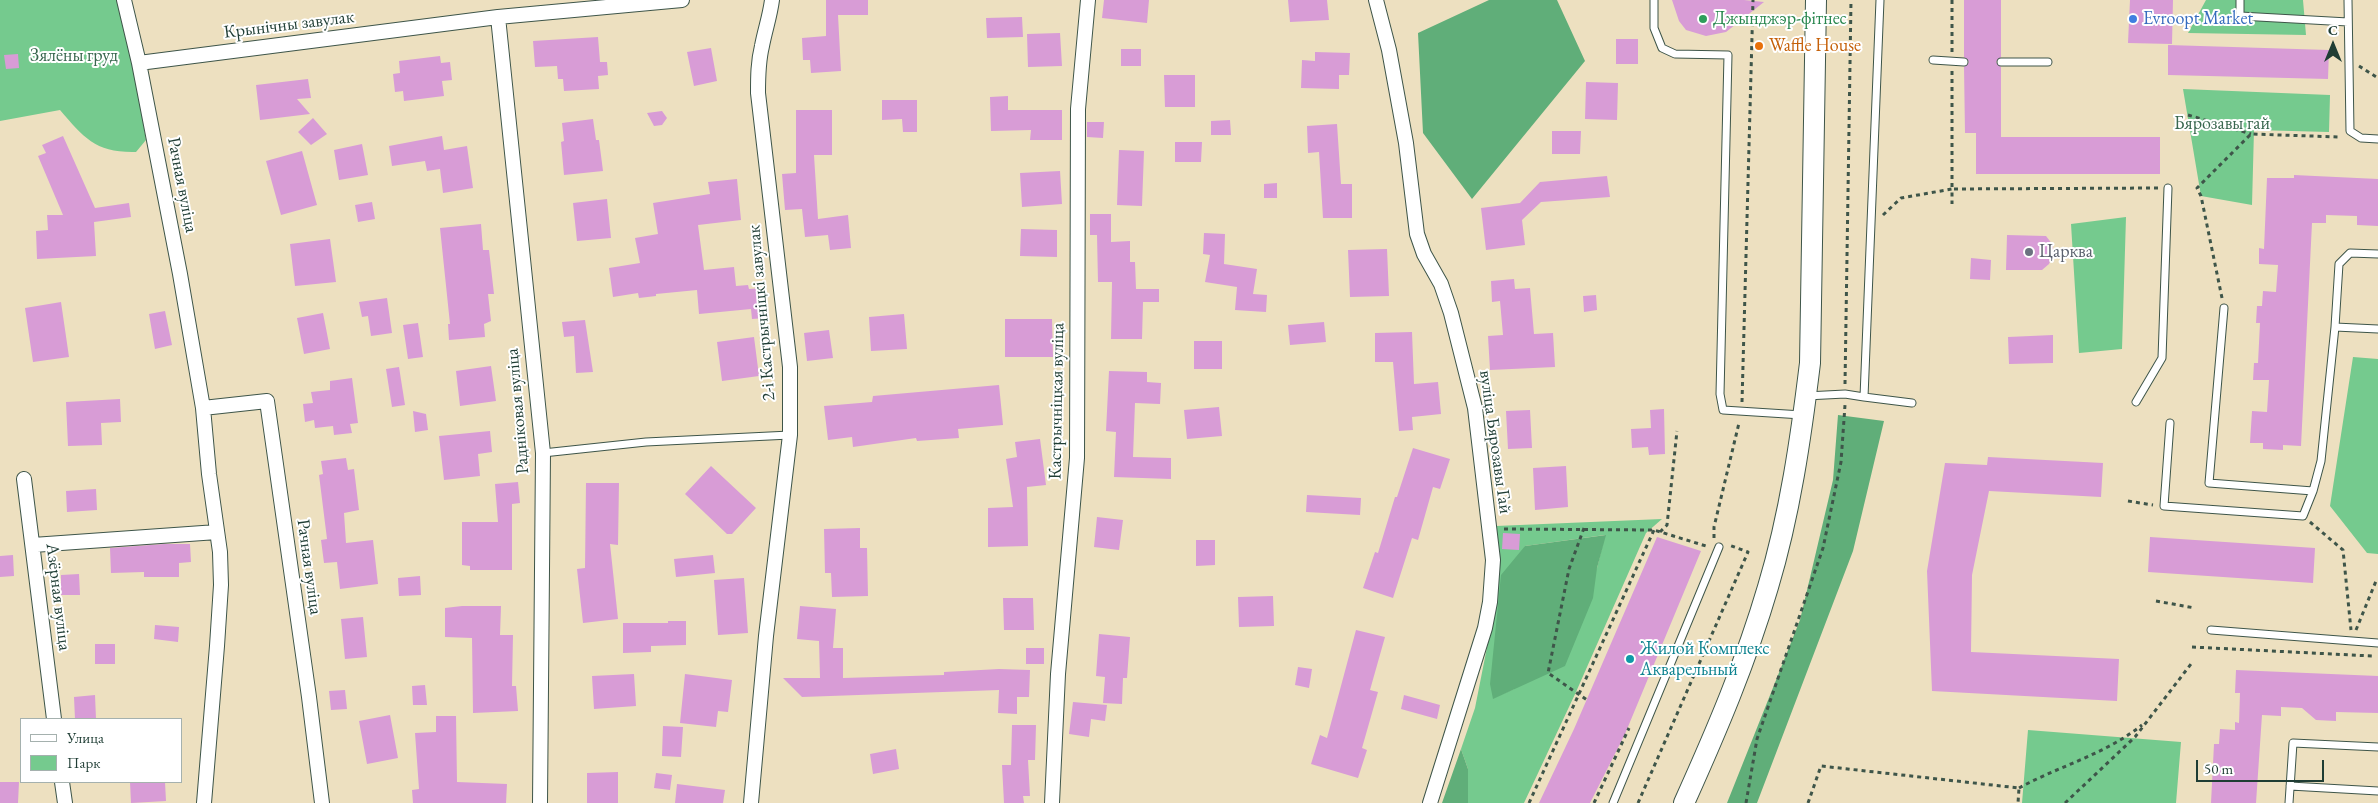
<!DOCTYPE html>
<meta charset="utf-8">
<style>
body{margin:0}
#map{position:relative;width:2378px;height:803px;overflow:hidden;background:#ede0c0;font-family:"EB Garamond",serif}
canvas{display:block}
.legend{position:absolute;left:20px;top:718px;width:162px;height:65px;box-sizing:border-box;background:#fff;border:1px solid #a5b1ae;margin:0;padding:6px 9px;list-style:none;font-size:15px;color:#1f3d34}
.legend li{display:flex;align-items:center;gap:10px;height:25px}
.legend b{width:25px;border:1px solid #a5b1ae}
.north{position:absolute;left:2308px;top:20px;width:50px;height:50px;-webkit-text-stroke:4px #fff;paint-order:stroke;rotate:0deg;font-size:14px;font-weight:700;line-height:20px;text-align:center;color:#1f3d34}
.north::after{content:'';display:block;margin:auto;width:18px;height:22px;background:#1f3d34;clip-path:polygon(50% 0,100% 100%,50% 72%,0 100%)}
.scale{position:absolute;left:2196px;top:760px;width:128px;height:22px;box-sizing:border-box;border:2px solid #1f3d34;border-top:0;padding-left:6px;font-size:15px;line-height:18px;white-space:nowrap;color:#1f3d34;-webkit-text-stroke:4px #fff;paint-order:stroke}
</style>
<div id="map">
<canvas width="2378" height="803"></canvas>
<ul class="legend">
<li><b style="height:6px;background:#fff"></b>Улица</li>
<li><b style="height:14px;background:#75ca8e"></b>Парк</li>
</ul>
<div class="north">С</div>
<div class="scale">50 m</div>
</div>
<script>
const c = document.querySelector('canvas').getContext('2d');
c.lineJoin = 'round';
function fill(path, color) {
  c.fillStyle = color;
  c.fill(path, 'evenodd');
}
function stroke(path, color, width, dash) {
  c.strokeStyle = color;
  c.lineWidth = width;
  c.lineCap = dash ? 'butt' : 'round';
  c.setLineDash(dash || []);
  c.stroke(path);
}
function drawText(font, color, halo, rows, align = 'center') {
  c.font = font + ' "EB Garamond",serif';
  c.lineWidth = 4;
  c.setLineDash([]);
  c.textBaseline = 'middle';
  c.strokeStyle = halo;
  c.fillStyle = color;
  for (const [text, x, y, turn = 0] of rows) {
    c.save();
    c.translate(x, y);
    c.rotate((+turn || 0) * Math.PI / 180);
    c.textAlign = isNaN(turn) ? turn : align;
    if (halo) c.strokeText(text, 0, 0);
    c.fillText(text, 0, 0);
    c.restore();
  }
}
const green = new Path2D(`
 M0,0h118l11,40 17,100 -10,12c-40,1 -52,-14 -76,-42l-60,11z
 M2206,0h97l3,35 -118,-2z
 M2183,89l147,6 -1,37 -75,-2 -2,75 -51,-9z
 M2126,217l-4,132 -43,4 -8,-129z
 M2353,357l25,2v195l-11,-1 -37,-47z
 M1662,519l-16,14 -70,159 -52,111h-56v-34l-7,-20 14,-41 18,-91 6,-57 -3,-34zM1605,535l-8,33 -83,121 -21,9 32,-152z
 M2028,730l153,12 -5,61h-154z`);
const forest = new Path2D(`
 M1489,0h68l28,61 -113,138 -49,-66 -5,-100z
 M1838,415l46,6 -31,130 -96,252h-30l73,-183 33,-140z
 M1606,535l-9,33 -4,30 -28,68 -72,33 -3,-15 11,-109 24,-29z
 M1461,749l7,20v34h-26z`);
const building = new Path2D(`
 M826,0h42v15h-30l3,56 -30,2 -1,-13h-7l-1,-22 24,-2z
 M1104,0h45l-2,23 -45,-5z
 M1288,0h39l2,20 -39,2z
 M1672,0h72l20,2 -38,30 -20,4 -20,-6 -7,-9z
 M1964,0h37v57l-5,5 5,5v70h159v37h-184v-41h-11l-1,-66 5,-5 -5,-5z
 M2130,0h43l-1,44 -44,-1z
 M1022,17l1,20 -36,1 -1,-20z
 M1060,33l2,33 -34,1 -1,-33z
 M598,37l2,25h7l1,13 -10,1 1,13 -35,2 -1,-12h-5l-1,-13 -22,1 -2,-26z
 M1616,39h22v25h-22z
 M2168,45l161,5 -1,29 -160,-4z
 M711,48l6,33 -23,5 -7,-34z
 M1121,49h20v17h-20z
 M1315,52l35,1 -1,22h-10v14l-38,-1 1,-28 13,1z
 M18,54l1,14 -13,1 -2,-14z
 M440,56l1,7 9,-1 2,18 -10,1 2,15 -40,5 -1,-10 -8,1 -2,-18 7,-1 -1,-12z
 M1164,75h31v32h-30z
 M308,79l3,19 -14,1 13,15 -50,6 -4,-35z
 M1586,82l32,1 -1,37 -32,-1z
 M1008,96v14h54v30h-32l1,-10 -40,1 -1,-34z
 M882,100h35v32h-14l-1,-13 -20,1z
 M796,110h36v45h-18l4,64 30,-4 3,33 -21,2 -2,-15 -23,2 -3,-28 -17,1 -3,-36 14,-1z
 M662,111l5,7 -5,7 -8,1 -7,-13z
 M313,118l14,16 -16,11 -13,-13z
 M593,119l3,21h3l4,31 -39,4 -3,-33 3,-1 -2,-18z
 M1230,120l1,15h-20v-14z
 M1087,122h17l-1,16 -16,-1z
 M1337,124l4,60h11v34h-29l-4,-66 -11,1 -1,-27z
 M1552,131h29l-1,23h-28z
 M63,136l32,72 34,-5 2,14 -37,5 2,34 -59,3 -1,-28 12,-1 -1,-15h16l-25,-59 8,-3 -4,-8z
 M442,136l2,14 23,-4 6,42 -30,5 -3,-24 -13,2 -2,-10 -33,5 -3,-20z
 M1175,142h27l-1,20h-26z
 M362,144l6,31 -29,5 -5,-30z
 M1119,150l25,1 -2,55 -25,-1z
 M302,151l15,54 -36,10 -15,-54z
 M1060,171l2,33 -40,3 -2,-34z
 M2294,175l84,4v47l-21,-1v-9l-31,-1v8h-14l-11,223 -18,-1v5l-20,-1v-6h-13l2,-32 15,1 2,-32h-16l1,-17h4l2,-40h-4l1,-17h5l1,-15 13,1 2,-27 -19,-1v-16l5,1 3,-71h27z
 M1607,176l3,21 -69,5 -19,18 3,25 -39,5 -5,-42 39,-5 20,-21z
 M737,179l4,41 -43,5 6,45 30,-3 2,19 12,-1 1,4 13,-1 3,30 -13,1 -1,-10 -52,5 -2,-24 -41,4v2l-17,2 -1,-5 -25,4 -4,-29 31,-5 -5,-25 23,-4 -5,-31 57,-9 -2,-12z
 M1277,183v15h-13v-14z
 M607,199l4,39 -34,3 -4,-38z
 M372,202l3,17 -17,3 -3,-17z
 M1090,214h21v28l19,-1v21h5l1,27h23v13h-16l-1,37h-31l1,-57h-14l-1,-47h-7z
 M481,224l2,26h6l5,44h-6l3,27 -7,3 1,13 -36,3 -1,-16h2l-10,-96z
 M1021,229l36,1v27l-37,-1z
 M1204,233l21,1 -1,30 33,5 -4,25 14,1 -1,17 -31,-2 2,-23 -32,-5 5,-27 -7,-1z
 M2007,235l39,1 7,9v10l-4,9 -7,6h-36z
 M330,239l6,43 -41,4 -5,-42z
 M1387,249l2,47 -39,1 -2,-47z
 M1971,258l20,2 -1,20 -20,-1z
 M1514,279l1,10 15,-1 4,46 19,-1 2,34 -65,3 -2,-34 15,-1 -3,-34 -8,1 -1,-21z
 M1596,295l1,15 -13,2 -1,-16z
 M387,298l5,35 -21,3 -3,-20 -6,1 -3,-15z
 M61,302l8,55 -36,5 -8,-54z
 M165,311l7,34 -17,4 -6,-35z
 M323,313l7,36 -26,5 -7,-36z
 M904,314l3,35 -36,2 -2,-34z
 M1005,319h47l1,38h-48z
 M585,320l8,52 -17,1 -2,-37 -10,1 -2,-15z
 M1324,322l2,20 -36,3 -2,-20z
 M418,323l5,34 -15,2 -5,-34z
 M829,330l4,28 -26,3 -3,-28z
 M1412,332l2,52 24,-2 3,32 -29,3 1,13 -14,1 -6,-69h-18v-29z
 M2053,335v28l-44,1 -1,-27z
 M754,337l5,39 -37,5 -5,-39z
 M1194,341h28v28h-28z
 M491,366l5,35 -36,5 -4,-35z
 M399,367l6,38 -13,2 -6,-38z
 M1109,371l38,1v10l14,1 -1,21 -25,-1 -2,54 38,1v21l-57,-2 2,-45 -10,-1z
 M352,378l6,45 -8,1 2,9 -18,2 -1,-9 -18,2 -1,-8 -9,2 -2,-18 10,-1 -2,-11 19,-2v-9z
 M999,385l4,40 -45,4 1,9 -42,3 -1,-3 -63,9 -1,-10 -24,3 -4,-34 48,-4 1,-6z
 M120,399l1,23 -20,1 1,22 -34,1 -2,-44z
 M1219,407l3,29 -35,3 -3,-29z
 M1664,409l1,45 -16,1 -1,-8 -16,1 -1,-19 20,-1 -1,-18z
 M1530,410l2,38 -24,1 -2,-38z
 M413,411l13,3 2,16 -13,2z
 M490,431l2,21 -14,2 2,22 -36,4 -5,-44z
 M1040,439l6,46 -19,2 1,59 -40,1v-39l25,-1 -7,-48 11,-2 -2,-15z
 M1413,448l37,11 -10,30 -7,-2 -15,53 -6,-2 -19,60 -30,-10 12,-36 3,1 17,-56h2z
 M1988,457l115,6 -2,34 -112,-6 -17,84 -1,77 148,7 -2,42 -185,-10 -5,-120 18,-108 42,2z
 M346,458l2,12 6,-1 5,41 -15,3 2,30 27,-3 5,44 -38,5 -3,-27 -13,1 -3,-23 6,-1 -8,-64 4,-1 -2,-13z
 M711,466l45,42 -24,26h-5l-42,-40z
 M1566,466l2,41 -33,3 -2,-42z
 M518,482l2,21 -8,1v66h-42v-4l-8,-1v-43h36l-3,-38z
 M586,483h33l-1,62 -8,-1 8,75 -35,4 -6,-54 8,-1z
 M96,489l1,21 -30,2 -1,-21z
 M1307,495l54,3 -1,17 -54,-3z
 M1097,517l26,3 -4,30 -25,-3z
 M860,528v20h7l1,48 -36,1 -1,-24h-6l-1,-44z
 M1503,533l17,1 -1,16 -17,-1z
 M1657,537l44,14 -76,183 -35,69h-51l35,-74z
 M2150,537l165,11 -2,35 -165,-11z
 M1196,540h19v25l-19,1z
 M164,544h26l1,18 -12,1v14h-35v-5l-33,1 -1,-25z
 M13,555l1,21 -14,1v-21z
 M713,555l2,18 -39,4 -2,-18z
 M79,574l1,21h-19v-20z
 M420,576l1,19 -22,1 -1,-18z
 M744,578l4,55 -30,2 -4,-55z
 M1273,596l1,30 -35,1 -1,-30z
 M1003,598h30l1,32h-30z
 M462,606h39l-1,29h13l-1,51h4l2,25 -45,2 -1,-75 -27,-1v-29z
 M800,606l36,3 -3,39h10v30l101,-3v-3l55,-3 31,1 -1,27h-12v17l-19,-1 1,-23 -197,7 -19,-19h37l-1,-37 -22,-2z
 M363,617l4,40 -22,2 -4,-40z
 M668,621h18v24l-35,1v6l-28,1v-30h45z
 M155,625l24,2 -1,15 -24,-3z
 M1356,630l29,7 -15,53 8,2 -16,56 5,2 -9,28 -47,-14 9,-29 7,3z
 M1099,634l31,3 -3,41h-4l-1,26 -19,-1 2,-26 -9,-1z
 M95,644h20v20h-20z
 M1026,648h18v16h-18z
 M1298,667l14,2 -3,19 -14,-3z
 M2236,670l142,6v37l-42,-1v9l-20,-1 -14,-12 -21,-1v9l-19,-1 -6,88h-45l3,-59h5l1,-15 15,1v-8l4,1 1,-30h-5z
 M634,674l2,32 -42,3 -2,-33z
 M685,674l47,6 -4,32 -10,-1 -2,16 -36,-4z
 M425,685l2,20h-14l-1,-19z
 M345,690l2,19 -16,1 -2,-19z
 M95,695l1,24h-21l-1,-22z
 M1404,695l36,10 -3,14 -36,-10z
 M1073,702l34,3 -2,16 -14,-2 -2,18 -20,-3z
 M390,715l8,43 -31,6 -8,-43z
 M436,716h20l1,66 50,2 -1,19h-93l-1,-13 7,-1 -4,-56 21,-1z
 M1012,725h24l-1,35h-7l2,36h-7l1,7h-20l-2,-38h9z
 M663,726l20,1 -2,30 -19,-1z
 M896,749l3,20 -26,5 -3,-20z
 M618,772v31h-31v-30z
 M656,773l16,2 -2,15 -16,-2z
 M0,782h19l-1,21h-18z
 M130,782h35l1,19 -35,2z
 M677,784l48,6 -2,13h-48z`);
const path = new Path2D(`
 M1952,0v52
 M2359,66l19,12
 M1952,71v118l206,-1
 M2188,115l63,19
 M1883,215l18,-17 51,-9v15
 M2222,298l-21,-102 -4,-8 54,-54 89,3
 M1845,384l6,-384
 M1742,402l11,-402
 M2128,501l25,4
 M2310,522l33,28 8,80
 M1584,528l-15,41 -21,104 39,27
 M1504,529l150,1 52,16
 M1660,532l7,-7 10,-94
 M1714,538v-11l25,-104
 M2156,601l39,7
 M2356,630l20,-49h2
 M2192,647l180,9
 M2019,788c40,-22 87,-34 123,-63
 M1529,803l125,-273
 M1594,803l35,-75
 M1638,803l110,-251 -19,-7
 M1746,803l11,-64 66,-191 18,-86 4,-57
 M1808,803l13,-37 198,22 -1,15
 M2065,803l70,-66 56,-73`);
const lane = new Path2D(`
 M1654,0v28l8,20 13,6 53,1 -8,339 3,16 79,5
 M1880,0l-16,397 48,6
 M2240,0v16l108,6
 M2348,0l2,131 11,7 17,1
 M1933,60l31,2
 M2001,62h47
 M2224,308l-15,175 104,8 8,-30 14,-134 4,-63 11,-11 28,1
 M2335,327l43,2
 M1806,396l39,-2 19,3
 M2136,402l26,-44 6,-170
 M2170,423l-6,83 139,10 10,-25
 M543,453l103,-11 144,-7
 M2211,630l167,13
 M2290,786l88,5
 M1613,803l106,-256
 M2289,803l4,-60 85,4`);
const street = new Path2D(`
 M124,0l15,63 41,211 23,134 6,66 11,78 1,33 -4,61 -13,157
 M1376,0l13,50 17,93 11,91 7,20 17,30 10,29 24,95 18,152 -3,42 -5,26 -55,175
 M498,17l45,436 -3,350
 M139,63l359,-46 184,-17
 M203,408l64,-7 42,296 13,106
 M24,479l30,240
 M33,545l184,-13
 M62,782l3,21
 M751,803l15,-167 24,-201v-68l-32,-274c0,-16 0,-31 4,-47 3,-16 8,-30 10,-46
 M1052,803l6,-129 19,-216 1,-349 10,-109`);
const secondary = new Path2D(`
 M1684,803c32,-71 62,-141 84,-216 22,-73 33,-150 42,-224l6,-363`);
const markers = [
 [1703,19,5,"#2e9e5b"],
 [2133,19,5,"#3f7fe0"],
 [1759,46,5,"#e8710a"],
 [2029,252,5,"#6b7280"],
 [1630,659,5,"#0f9aa8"]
];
const leisureNames = [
 ["Джынджэр-фітнес",1713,19]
];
const shopNames = [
 ["Evroopt Market",2143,19]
];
const streetNames = [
 ["Крынічны завулак",289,25,-7],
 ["Рачная вуліца",182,185,79],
 ["2-і Кастрычніцкі завулак",762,313,-95],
 ["Кастрычніцкая вуліца",1057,401,-89],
 ["Радніковая вуліца",518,411,-95],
 ["вуліца Бярозавы Гай",1495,442,82],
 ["Рачная вуліца",309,567,82],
 ["Азёрная вуліца",58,597,83]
];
const foodNames = [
 ["Waffle House",1769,46]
];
const parkNames = [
 ["Зялёны груд",74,56],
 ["Бярозавы гай",2222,124]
];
const worshipNames = [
 ["Царква",2039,252]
];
const cultureNames = [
 ["Жилой Комплекс",1640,649],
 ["Акварельный",1640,670]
];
fill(green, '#75ca8e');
fill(forest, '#60ae79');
fill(building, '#d89cd6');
stroke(lane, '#3e5549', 9);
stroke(street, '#3e5549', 16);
stroke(secondary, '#3e5549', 22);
stroke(path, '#3e5549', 3, [4, 4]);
stroke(lane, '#fff', 7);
stroke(street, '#fff', 14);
stroke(secondary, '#fff', 20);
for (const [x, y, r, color] of markers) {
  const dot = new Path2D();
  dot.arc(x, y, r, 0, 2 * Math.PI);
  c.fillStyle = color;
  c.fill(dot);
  stroke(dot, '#fff', 2);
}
drawText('18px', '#27864d', '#fff', leisureNames, 'left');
drawText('18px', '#366cbe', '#fff', shopNames, 'left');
drawText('18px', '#1f3d34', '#fff', streetNames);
drawText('18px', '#c56008', '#fff', foodNames, 'left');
drawText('18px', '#39674f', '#fff', parkNames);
drawText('18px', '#5b616d', '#fff', worshipNames, 'left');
drawText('18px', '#0d838f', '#fff', cultureNames, 'left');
</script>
